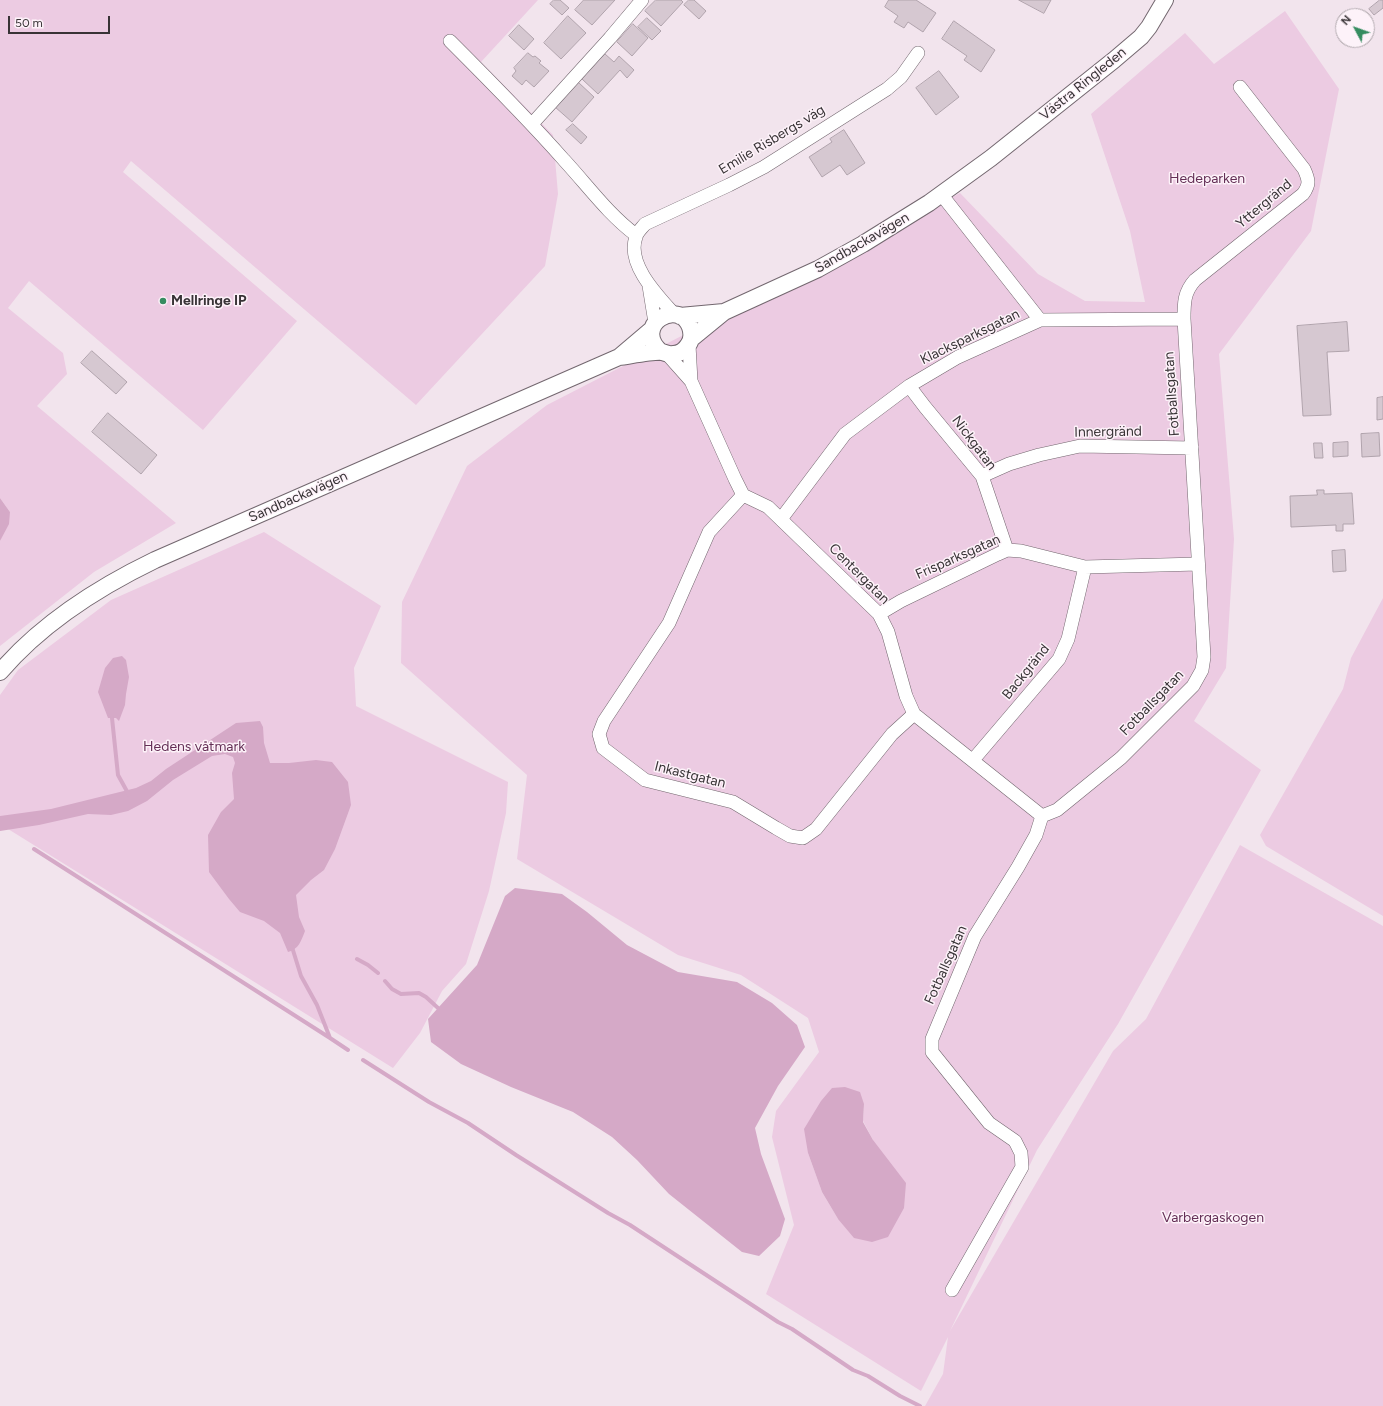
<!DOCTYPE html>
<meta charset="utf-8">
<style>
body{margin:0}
#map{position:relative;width:1383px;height:1406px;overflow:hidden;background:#f2e4ed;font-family:Figtree,sans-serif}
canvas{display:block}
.north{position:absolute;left:1335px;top:8px;width:40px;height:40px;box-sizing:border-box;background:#fdf2f9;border:1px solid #aea6ab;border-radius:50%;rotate:311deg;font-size:11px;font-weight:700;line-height:16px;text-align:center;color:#383336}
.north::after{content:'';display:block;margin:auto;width:14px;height:18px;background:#358c60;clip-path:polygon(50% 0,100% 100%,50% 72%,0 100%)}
.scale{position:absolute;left:8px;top:16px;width:102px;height:18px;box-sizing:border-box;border:2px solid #383336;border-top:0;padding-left:5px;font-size:12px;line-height:14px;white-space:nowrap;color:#383336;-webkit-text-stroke:3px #fdf2f9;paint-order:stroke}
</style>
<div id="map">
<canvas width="1383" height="1406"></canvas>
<div class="north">N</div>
<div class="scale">50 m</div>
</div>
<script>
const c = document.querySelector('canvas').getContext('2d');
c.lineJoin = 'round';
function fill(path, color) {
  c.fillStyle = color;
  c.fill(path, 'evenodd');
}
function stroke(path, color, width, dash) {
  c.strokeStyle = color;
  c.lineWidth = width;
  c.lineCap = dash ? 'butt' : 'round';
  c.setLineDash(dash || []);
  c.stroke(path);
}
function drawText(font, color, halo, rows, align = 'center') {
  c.font = font + ' Figtree,sans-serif';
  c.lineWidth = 3;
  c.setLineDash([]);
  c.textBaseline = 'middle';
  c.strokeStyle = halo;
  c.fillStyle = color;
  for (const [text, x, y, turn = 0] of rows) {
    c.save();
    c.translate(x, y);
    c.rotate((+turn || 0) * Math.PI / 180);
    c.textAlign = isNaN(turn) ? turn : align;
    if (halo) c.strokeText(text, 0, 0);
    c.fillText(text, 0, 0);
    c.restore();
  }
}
const green = new Path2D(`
 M0,0h538l-57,62 72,73 5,59 -13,72 -129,139 -285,-244 -8,11 174,149 -94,109 -174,-149 -21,27 55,45 4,21 -30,32 139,117 -82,49 -94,74v-105l10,-29 -10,-14z
 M1285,11l54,78 -28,142 -92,123 15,185 -8,129 -32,53 67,49 -143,254 -81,126 -87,181 163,-280 33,-32 94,-174 143,81v480h-458l18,-32 5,-37 -27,54 -155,-97 28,-69 -22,-88 4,-26 43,-59 -11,-34 -67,-43 -63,-20 -161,-96 10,-84 -126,-112 1,-61 65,-136 80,-61 413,-212 78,81 47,27 60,1 -15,-71 -39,-117 94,-81 29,31zM864,1104l-1,17 10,19 -35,79 -16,-27 -14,-39z
 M264,532l117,74 -27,62 2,38 152,76 -2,31 -17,78 -23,73 -24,27 -22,42 -27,35 -393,-244v-129l18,-25 93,-70z
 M1383,598v318l-117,-70 -6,-11 83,-146 8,-31z`);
const water = new Path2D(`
 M0,498l10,14 -1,12 -9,17z
 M122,656l4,4 3,17 -3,17 -1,11 -6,16 -3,-3h-8l-10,-26 7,-24 8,-10z
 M260,721l3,6 1,16 6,20h19l27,-3 16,2 16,20 3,23 -16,44 -11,21 -13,10 -15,15 3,22 6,14c-4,10 -6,18 -17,21l-8,-19 -16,-12 -24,-9 -11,-13 -20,-27 -1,-37 13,-23 13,-13 -2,-26 3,-10 -2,-6 -8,-3 -13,2 -39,24 -26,21 -19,10 -17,4 -23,-1 -49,11 -39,6v-15l51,-7 85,-21 15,-7 15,-12 70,-46z
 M515,888l47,6 25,18 40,33 51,27 59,10 35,21 25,22 8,22 -27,39 -23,42 6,26 24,65 -5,17 -21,20 -17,-4 -73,-58 -32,-34 -25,-23 -39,-25 -62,-25 -50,-23 -30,-22 -3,-23 49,-54 28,-69z
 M845,1087l15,5 4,12 -1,18 10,18 33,43 -2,25 -16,29 -16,5 -18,-4 -16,-19 -16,-27 -14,-39 -4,-24 17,-28 11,-13z`);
const stream = new Path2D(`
 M112,718l6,57 11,20
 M34,849l296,189
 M292,947l9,29 16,29 13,33 18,12
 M357,959l11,6 10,8
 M385,981l7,8 9,5 18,-1 7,4 12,11
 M363,1060l66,42 39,21 48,32 92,58 22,12 148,97 14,7 61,41 15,6 32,20 20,10`);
const building = new Path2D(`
 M554,0h6l9,8 -7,7 -12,-11z
 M584,0h31l-23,25 -17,-15z
 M656,0h25l2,2 -22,24 -16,-15z
 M689,0h5l12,11 -7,8 -15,-14z
 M889,0h27l20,13 -13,19 -15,-10 -4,6 -10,-6 4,-6 -13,-9z
 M1019,0h32l-7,13z
 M1380,0h3v8l-9,7 -5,-6z
 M568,16l18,17 -25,26 -17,-16z
 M647,18l14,13 -9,9 -14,-13z
 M954,21l41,29 -14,22 -17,-12 3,-4 -25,-17z
 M633,24l15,14 -16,18 -15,-14z
 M519,25l15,14 -10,11 -15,-14z
 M528,53l5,4 2,-1 6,5 -2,2 10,8 -15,16 -8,-7 -4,5 -10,-9 4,-5 -2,-3z
 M605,54l9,8 5,-6 15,14 -7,8 -7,-8 -22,24 -16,-15z
 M939,71l20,26 -23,18 -20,-27z
 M578,82l16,15 -22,25 -17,-15z
 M573,124l14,13 -6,7 -15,-14z
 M844,130l21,33 -18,12 -7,-10 -18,12 -13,-20 23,-15 -2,-3z
 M1347,322l2,29 -22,1 4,63 -28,1 -6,-90z
 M92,351l35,31 -11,12 -35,-31z
 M1383,397v22l-6,1v-22z
 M108,413l49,42 -16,19 -49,-42z
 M1379,433l1,23 -18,1 -1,-23z
 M1348,442v14l-15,1v-14z
 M1314,443h8l1,15h-8z
 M1317,490h7v4l28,-1 2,31h-11v7h-7v-6l-45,2 -1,-31 27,-1z
 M1345,550l1,21 -13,1 -1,-21z`);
const minor = new Path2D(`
 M450,41c39,39 78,78 114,119 24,26 44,54 72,75
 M532,124l78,-86 32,-38
 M941,194l99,126 144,-1 20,338 -2,13 -9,16 -72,72 -64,52 -15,6 -6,19 -18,32 -43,69 -43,103v13l57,71 26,18 6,12 1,14 -70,123
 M649,286l6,37
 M674,314c-16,-18 -48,-50 -38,-77 1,-5 6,-9 9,-13l84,-39 35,-18 123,-78 14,-12 17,-24
 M1184,319c0,-16 0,-27 11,-39l108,-86c7,-10 6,-14 1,-25l-64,-82
 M689,345l2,36
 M667,354l24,27 44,98 8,16 25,12 111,107 9,18 18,64 8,18 128,102
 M909,386l16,21 57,69 25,74
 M982,476l27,-12 30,-9 41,-9 112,2
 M743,495l-34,37 -40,91 -65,98 -5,13 4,14 42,32 88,22 43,26 14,8 13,2 13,-9 76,-95 22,-20
 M781,519l64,-85 64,-48 49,-29 82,-37
 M879,614l22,-13 97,-47 9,-4 14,1 64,16 113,-3
 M973,760l86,-101 9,-20 17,-72`);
const tertiary = new Path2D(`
 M680,316l44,-4
 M691,339l33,-27 94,-43 45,-25 66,-41 62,-45 123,-98 27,-23 8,-10 16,-27
 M619,357l33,-28
 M0,672c42,-49 97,-84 155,-112l464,-203c9,-1 35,-6 43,-5 4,1 7,3 11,2 6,0 12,-4 15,-9 4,-5 4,-12 2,-18 -11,-30 -59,-1 -29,25`);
const markers = [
 [163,301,4,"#358c60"]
];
const streetNames = [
 ["Västra Ringleden",1083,84,-39],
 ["Emilie Risbergs väg",772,140,-31],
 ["Yttergränd",1264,204,-40],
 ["Sandbackavägen",862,243,-30],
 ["Klacksparksgatan",970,337,-26],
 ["Fotballsgatan",1172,394,-94],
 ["Innergränd",1108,432,-1],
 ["Nickgatan",974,443,53],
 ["Sandbackavägen",298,497,-24],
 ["Frisparksgatan",958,557,-24],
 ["Centergatan",859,574,45],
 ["Backgränd",1026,672,-51],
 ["Fotballsgatan",1152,703,-46],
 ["Inkastgatan",690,775,14],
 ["Fotballsgatan",946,965,-66]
];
const parkNames = [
 ["Hedeparken",1207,179],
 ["Hedens våtmark",194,747],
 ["Varbergaskogen",1213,1218]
];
const poiNames = [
 ["Mellringe IP",171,301]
];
fill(green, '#eccbe2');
fill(water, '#d5a9c7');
stroke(stream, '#d5a9c7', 4);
fill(building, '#d6c8d1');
stroke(building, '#b0a3ac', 1);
stroke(minor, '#73676f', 14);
stroke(tertiary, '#73676f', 18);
stroke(minor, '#fff', 13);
stroke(tertiary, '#fff', 16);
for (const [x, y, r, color] of markers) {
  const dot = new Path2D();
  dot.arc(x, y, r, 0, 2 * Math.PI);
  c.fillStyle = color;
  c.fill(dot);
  stroke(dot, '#fdf2f9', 1.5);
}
drawText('14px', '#383336', '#fdf2f9', streetNames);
drawText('14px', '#642f56', '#fdf2f9', parkNames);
drawText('bold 14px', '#383336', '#fdf2f9', poiNames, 'left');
</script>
